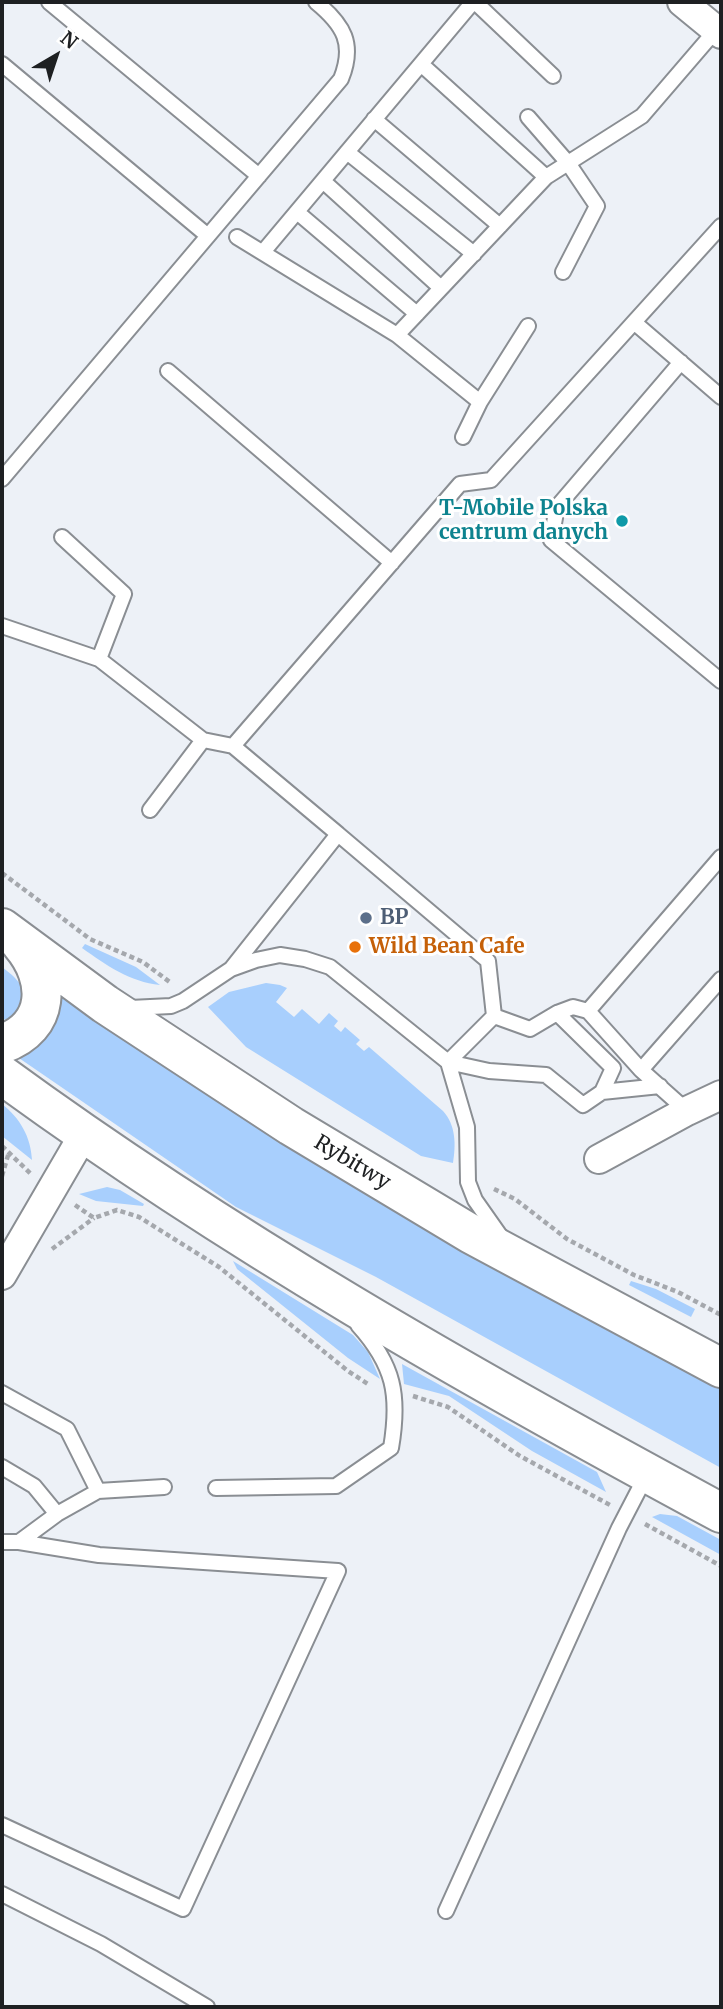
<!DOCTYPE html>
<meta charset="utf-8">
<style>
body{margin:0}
#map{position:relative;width:723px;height:2009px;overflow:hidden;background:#edf1f7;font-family:Merriweather,serif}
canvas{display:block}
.frame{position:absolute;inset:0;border:4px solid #1e2022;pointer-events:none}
.north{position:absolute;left:21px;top:21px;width:70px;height:70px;-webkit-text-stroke:5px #fff;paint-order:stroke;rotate:39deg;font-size:19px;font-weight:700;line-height:28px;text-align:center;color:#1e2022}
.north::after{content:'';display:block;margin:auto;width:24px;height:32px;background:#1e2022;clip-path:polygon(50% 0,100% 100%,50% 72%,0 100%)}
</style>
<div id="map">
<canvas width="723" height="2009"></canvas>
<div class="frame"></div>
<div class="north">N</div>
</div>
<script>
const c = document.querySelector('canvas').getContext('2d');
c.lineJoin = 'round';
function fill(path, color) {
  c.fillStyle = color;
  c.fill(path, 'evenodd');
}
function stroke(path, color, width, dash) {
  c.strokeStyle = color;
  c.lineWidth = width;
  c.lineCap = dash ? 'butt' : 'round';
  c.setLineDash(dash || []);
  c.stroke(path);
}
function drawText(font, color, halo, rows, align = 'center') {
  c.font = font + ' Merriweather,serif';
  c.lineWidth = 6;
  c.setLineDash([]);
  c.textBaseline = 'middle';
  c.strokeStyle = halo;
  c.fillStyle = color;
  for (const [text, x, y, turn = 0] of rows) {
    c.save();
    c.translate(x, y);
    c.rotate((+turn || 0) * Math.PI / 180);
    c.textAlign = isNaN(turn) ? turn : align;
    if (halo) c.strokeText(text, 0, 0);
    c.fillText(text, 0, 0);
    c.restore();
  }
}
const green = new Path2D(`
 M85,944l51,23 24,18c-30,-3 -54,-20 -78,-37z
 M2,967c12,9 31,24 18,41 -5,7 -10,11 -18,12z
 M266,983l14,2 7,3 -11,14 18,15 8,-8 17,15 10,-11 9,8 -4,5 7,6 4,-5 15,13 -4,4 8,7 5,-4 74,64c13,14 13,34 10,52l-32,-7 -175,-109 -38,-40 21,-15z
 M60,994l661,391v83l-345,-191 -140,-70 -220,-151c31,-16 42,-26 44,-62z
 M2,1104c18,14 29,33 30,56l-30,-24z
 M107,1187l13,3 24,14 -1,2 -47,-5 -17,-7z
 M233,1261l120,74 15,17 12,27 -32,-21 -111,-89z
 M631,1281l25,8 39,20 -4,8 -62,-32z
 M402,1364l195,108 9,20 -74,-41 -83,-55 -45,-12z
 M660,1514l17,2 44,24v15l-69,-38z`);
const path = new Path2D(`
 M2,873l88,66 53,23 28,21
 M2,1146l29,28
 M2,1176l7,-24
 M494,1189l21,10 52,40 67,36 44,17 43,23
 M75,1205l19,13 23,-8 22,7 80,50 129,104 20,13
 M52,1249l42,-31
 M413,1396l35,11 72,49 90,49
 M645,1524l76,42`);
const service = new Path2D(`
 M49,2l210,174
 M475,2l78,74
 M2,64l206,172
 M421,64l125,113
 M528,117l40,46 29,43 -34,66
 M374,119l126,107
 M347,152l127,102
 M323,181l118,107
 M297,212l120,102
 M237,237l160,98
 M263,252l210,-250
 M635,323l86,74
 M528,326l-48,76 -83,-67 149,-158 96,-61 74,-86
 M681,362l-124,145 -6,33 170,141
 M168,371l224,192
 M463,437l17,-35
 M2,479l339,-400c14,-35 3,-54 -25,-77
 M62,537l62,57 -25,65 104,81 30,6
 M2,626l97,33
 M150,810l53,-70
 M338,834l150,127 6,55
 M231,969l107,-135 -105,-88 227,-262 31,-4 230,-254
 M130,1008l41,-2 12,-5 48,-32 25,-9 24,-5 25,4 25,8 118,95 19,65 1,55 7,18 26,37
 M557,1013l56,55 -11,24 -19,13 -37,-30 -57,-4 -41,-9 46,-46 36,13z
 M557,1013l16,-6 15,4
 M641,1070l80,-91
 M602,1092l58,-6
 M687,1111l-46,-41 -53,-59 133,-154
 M2,1393l65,36 31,62
 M2,1467l32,19 23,28
 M216,1488l120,-2 55,-38c9,-53 3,-83 -33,-123
 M2,1542h17l38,-28 41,-23 66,-4
 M2,1825l181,84 155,-338 -239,-16 -80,-13
 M2,1894l99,50 106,63
 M446,1911l173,-383 28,-54`);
const minor = new Path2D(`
 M682,2l39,32
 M599,1159l88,-48 34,-16
 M2,1275l82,-141`);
const primary = new Path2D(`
 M2,928l103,76 186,122 180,108 250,134
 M2,1044c49,-17 49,-65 19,-100
 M2,1075c227,166 472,305 719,438`);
const markers = [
 [622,521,7,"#0f9aa8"],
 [366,918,7,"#5c6f8a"],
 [355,947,7,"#e8710a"]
];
const cultureNames = [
 ["T‑Mobile Polska",608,509],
 ["centrum danych",608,533]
];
const serviceNames = [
 ["BP",380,918]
];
const foodNames = [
 ["Wild Bean Cafe",369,947]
];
const streetNames = [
 ["Rybitwy",352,1163,31]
];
fill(green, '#a8cffd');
stroke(service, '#8a8e93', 18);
stroke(minor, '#8a8e93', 32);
stroke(primary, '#8a8e93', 42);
stroke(path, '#a5a8ad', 4.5, [5, 3.5]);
stroke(service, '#fff', 14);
stroke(minor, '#fff', 28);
stroke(primary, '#fff', 38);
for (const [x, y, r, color] of markers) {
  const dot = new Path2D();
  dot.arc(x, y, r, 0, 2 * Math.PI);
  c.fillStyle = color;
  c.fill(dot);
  stroke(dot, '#fff', 2.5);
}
drawText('bold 21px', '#0d838f', '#fff', cultureNames, 'right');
drawText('bold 21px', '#4e5e75', '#fff', serviceNames, 'left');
drawText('bold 21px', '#c56008', '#fff', foodNames, 'left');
drawText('21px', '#1e2022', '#fff', streetNames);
</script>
